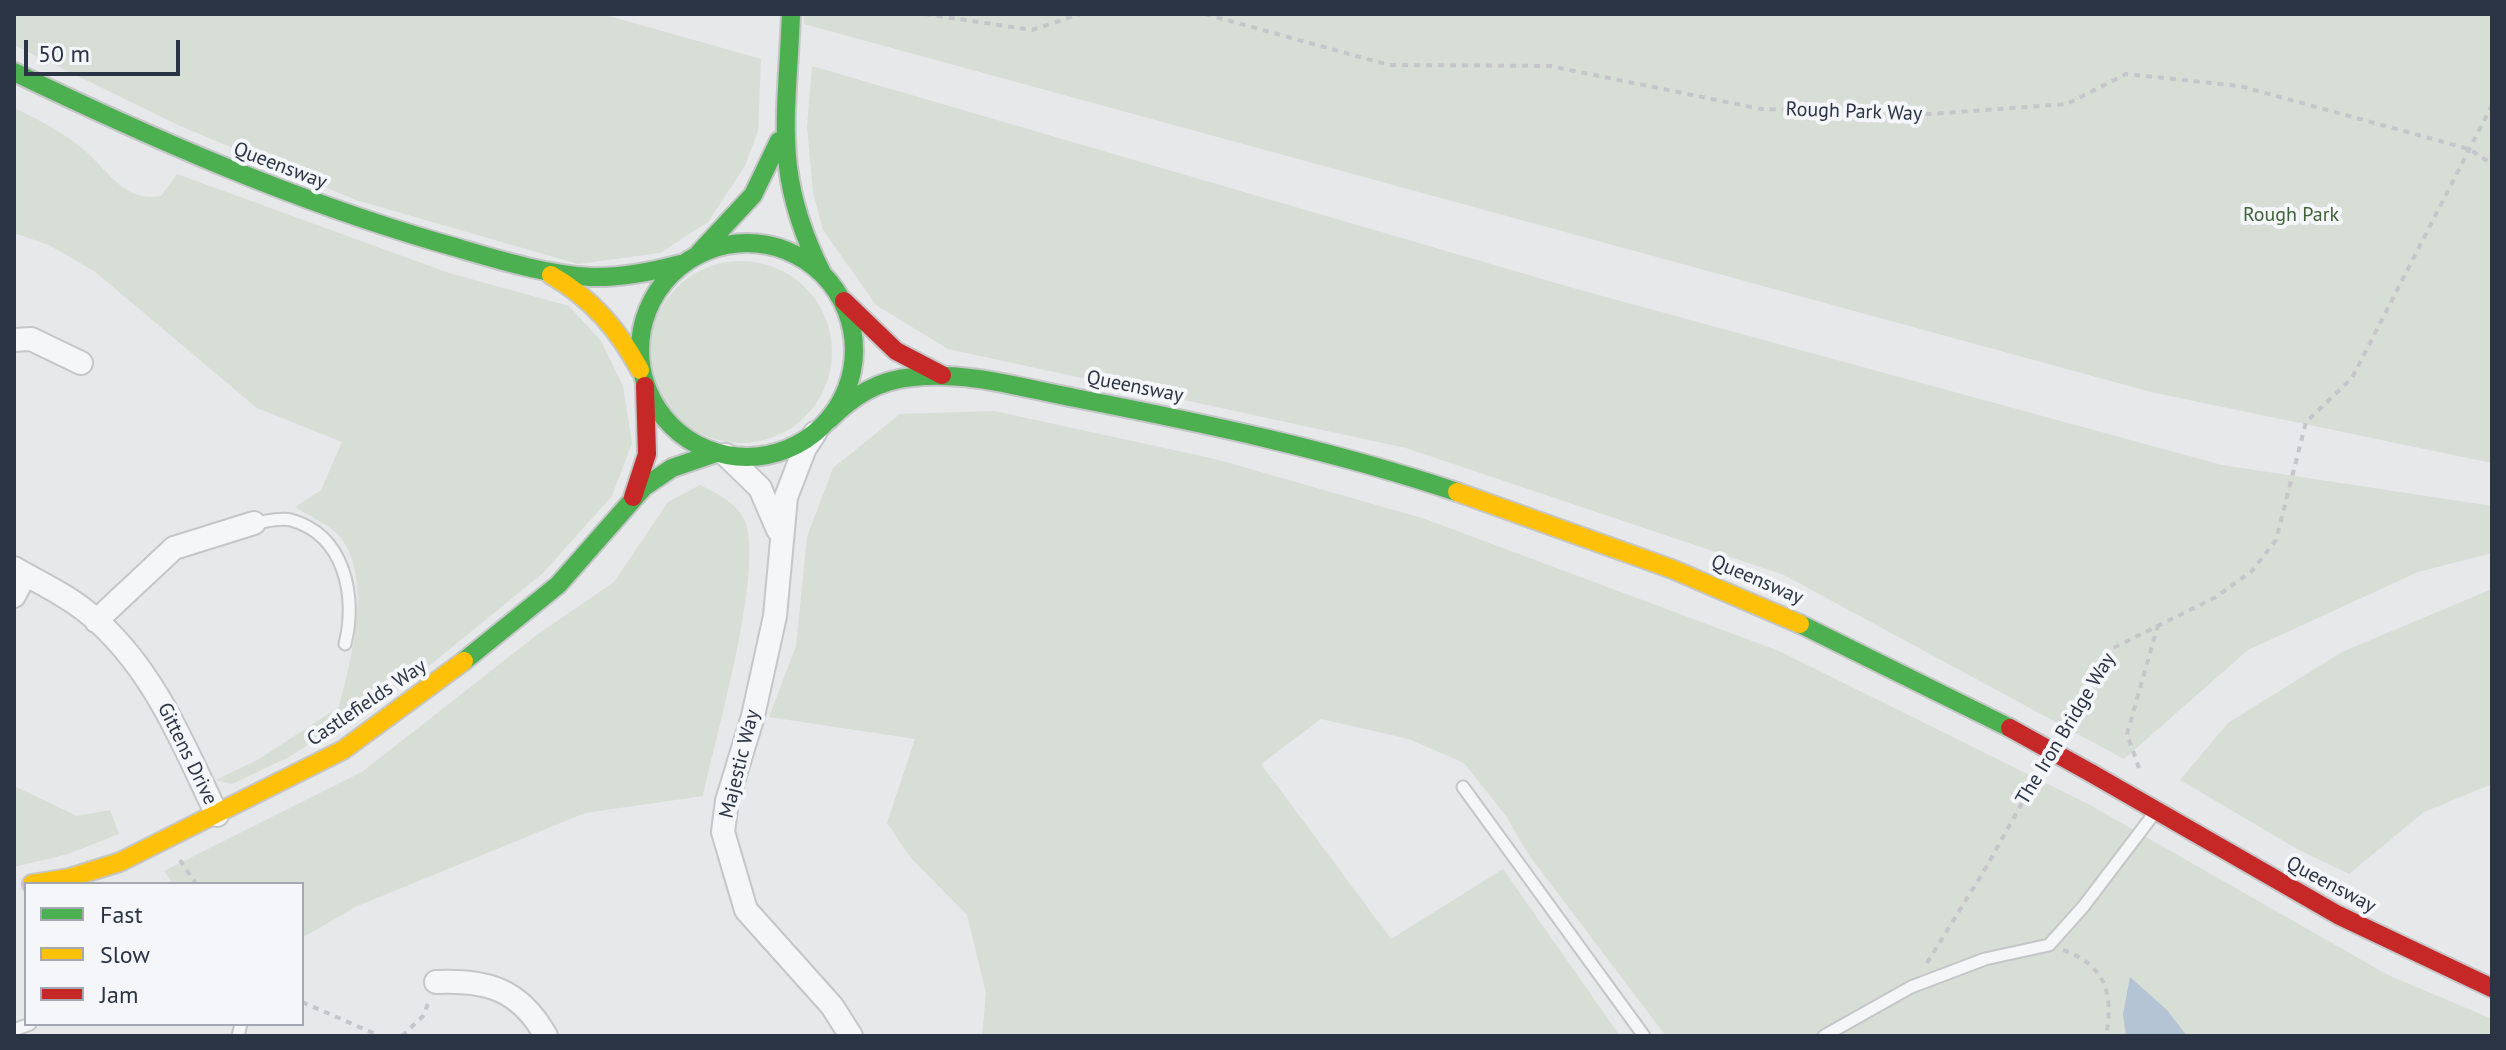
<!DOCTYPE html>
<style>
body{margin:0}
#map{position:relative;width:2506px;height:1050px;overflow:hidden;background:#e6e8ea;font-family:"PT Sans",sans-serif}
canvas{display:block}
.frame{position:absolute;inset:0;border:16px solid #2b3445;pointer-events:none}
.legend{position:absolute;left:24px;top:882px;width:280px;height:144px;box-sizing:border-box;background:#f4f6f9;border:2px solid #a4a8b1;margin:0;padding:10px 14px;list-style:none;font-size:24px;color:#2b3445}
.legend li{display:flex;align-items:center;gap:16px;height:40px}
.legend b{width:40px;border:2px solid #a4a8b1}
.scale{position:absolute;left:24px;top:40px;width:156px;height:36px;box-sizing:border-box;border:4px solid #2b3445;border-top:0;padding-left:10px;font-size:24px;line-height:28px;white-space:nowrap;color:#2b3445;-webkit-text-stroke:6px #f4f6f9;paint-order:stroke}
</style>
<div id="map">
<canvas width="2506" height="1050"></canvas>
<div class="frame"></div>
<ul class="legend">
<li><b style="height:10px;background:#4caf50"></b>Fast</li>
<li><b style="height:10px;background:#ffc107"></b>Slow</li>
<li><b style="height:10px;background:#c62828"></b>Jam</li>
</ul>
<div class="scale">50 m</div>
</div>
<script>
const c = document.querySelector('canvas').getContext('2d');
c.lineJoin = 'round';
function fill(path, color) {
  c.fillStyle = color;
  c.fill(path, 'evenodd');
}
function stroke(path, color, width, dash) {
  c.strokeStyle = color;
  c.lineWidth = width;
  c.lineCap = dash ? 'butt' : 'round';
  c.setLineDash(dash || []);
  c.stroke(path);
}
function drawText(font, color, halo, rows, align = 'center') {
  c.font = font + ' "PT Sans",sans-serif';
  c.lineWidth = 8;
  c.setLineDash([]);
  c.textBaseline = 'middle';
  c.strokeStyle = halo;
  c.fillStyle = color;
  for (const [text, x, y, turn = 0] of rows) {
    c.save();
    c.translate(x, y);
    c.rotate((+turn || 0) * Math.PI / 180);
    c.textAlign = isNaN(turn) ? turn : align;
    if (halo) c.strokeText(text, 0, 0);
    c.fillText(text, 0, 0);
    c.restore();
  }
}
const green = new Path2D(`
 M14,14h588l159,45 -3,72 -13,35 -37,56 -48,31 -82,11 -222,-64 -178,-75 -164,-80z
 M804,14h1688v449l-341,-71 -1347,-368z
 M812,66l761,222 649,177 270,41v47l-74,19 -170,78 -124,109 -340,-184 -378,-127 -458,-99 -72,-44 -53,-75 -10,-38 -6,-65z
 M14,108c25,12 49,24 70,42 24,20 40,53 77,46l16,-22 272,99 120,33 32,35 22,45 9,57 -20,53 -69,77 -119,97 -135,87 -57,27 -16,-4 43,-21 80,-52c12,-48 34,-126 2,-169 -10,-13 -33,-22 -46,-31l26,-17 21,-48 -85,-34 -163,-137 -45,-26 -35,-12z
 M650 352a91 91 0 1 1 182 0a91 91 0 1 1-182 0Z
 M994,411l221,48 210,60 354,132 311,154 298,170 104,44v17h-826l-138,-182 -22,-38 -42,-53 -55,-24 -88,-20 -60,45 130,175 112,-70 117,167h-638l4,-43 -19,-78 -57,-58 -23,-34 28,-84 -146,-22 27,-71 11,-109 26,-69 67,-54z
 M700,485c16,8 40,19 46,39 16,53 -30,211 -43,272l-118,17 -230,94 -53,31v-54h-129l-9,-13 198,-99 176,-138 76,-52 54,-80z
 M2492,589v195l-68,28 -75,62 -50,-24 -119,-70 48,-57 114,-71z
 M14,786l63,30 33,-6 9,24 -51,20 -54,13z`);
const water = new Path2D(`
 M2130,977l37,33 20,26h-61l-3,-22z`);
const path = new Path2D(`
 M925,14l107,16 48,-16
 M1205,14l184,51 161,1 211,43 169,5 137,-10 59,-30 114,12 229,63 23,15
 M2063,728l46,-78 107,-53 36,-26 24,-31 30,-118 46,-44 140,-273
 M2139,768l-12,-34 31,-109
 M180,860l16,24
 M2063,950c42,15 51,43 43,86
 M1927,963l60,-97 51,-92
 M302,1002l78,34
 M402,1036l21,-20 6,-15`);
const lane = new Path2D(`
 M254,523c11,-1 26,-6 37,-3 54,15 66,77 54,124
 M1463,787l181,249
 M14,1030l16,-6
 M238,1036l3,-12
 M1824,1036l87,-49 74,-28 64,-14 34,-38 70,-92`);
const street = new Path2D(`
 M14,340l17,-1 50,24
 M815,433l-10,15 -19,49 -11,119 -22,100 -26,85 -4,31 23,78 86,96 19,30
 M726,455l34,33 18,42
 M14,568c24,14 53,27 74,45 64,52 95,130 129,202
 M14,596l11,-21
 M96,621l78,-73 80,-25
 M436,982c50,-2 83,6 110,54`);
const fast = new Path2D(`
 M791,14c-4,105 -19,160 31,259
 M14,72c137,66 276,127 423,170 50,14 102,32 154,35 31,1 60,-5 90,-13
 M640 350a107 107 0 1 1 214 0a107 107 0 1 1-214 0Z
 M699,253l54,-58 26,-54
 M829,420c24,-24 49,-40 84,-43 54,-6 109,11 162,21 128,25 257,52 382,94
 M1800,624l210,104
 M464,661l94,-76 86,-98 28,-19 44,-15`);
const slow = new Path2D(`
 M551,275c40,23 67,54 89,95
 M1457,492l215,77 128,55
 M32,884l37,-6 51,-16 223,-112 121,-89`);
const jam = new Path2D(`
 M844,301l52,50 46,24
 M633,497l14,-43 -2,-68
 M2091,773l247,142 154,73`);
const jamBridge = new Path2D(`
 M2010,728l81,45`);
const streetNames = [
 ["Rough Park Way",1854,112,2],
 ["Queensway",280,166,21],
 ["Queensway",1135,387,11],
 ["Queensway",1757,580,23],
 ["Castlefields Way",367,703,-34],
 ["The Iron Bridge Way",2066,729,-59],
 ["Gittens Drive",187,754,64],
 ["Majestic Way",740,764,-76],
 ["Queensway",2331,885,28]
];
const parkNames = [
 ["Rough Park",2291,215]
];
fill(green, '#d6ded6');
fill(water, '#b4c4d5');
stroke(lane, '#c4c6c8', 15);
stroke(street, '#c4c6c8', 26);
stroke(fast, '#c4c6c8', 22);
stroke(slow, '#c4c6c8', 22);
stroke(jam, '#c4c6c8', 22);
stroke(path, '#c5c6ca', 4, [6, 6]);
stroke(lane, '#f5f6f7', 11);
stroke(street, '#f5f6f7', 22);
stroke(fast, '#4caf50', 18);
stroke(slow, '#ffc107', 18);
stroke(jam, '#c62828', 18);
stroke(jamBridge, '#c2c5c8', 22, []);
stroke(jamBridge, '#c62828', 18);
drawText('20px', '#2b3445', '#f4f6f9', streetNames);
drawText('20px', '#3f6138', '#f4f6f9', parkNames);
</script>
